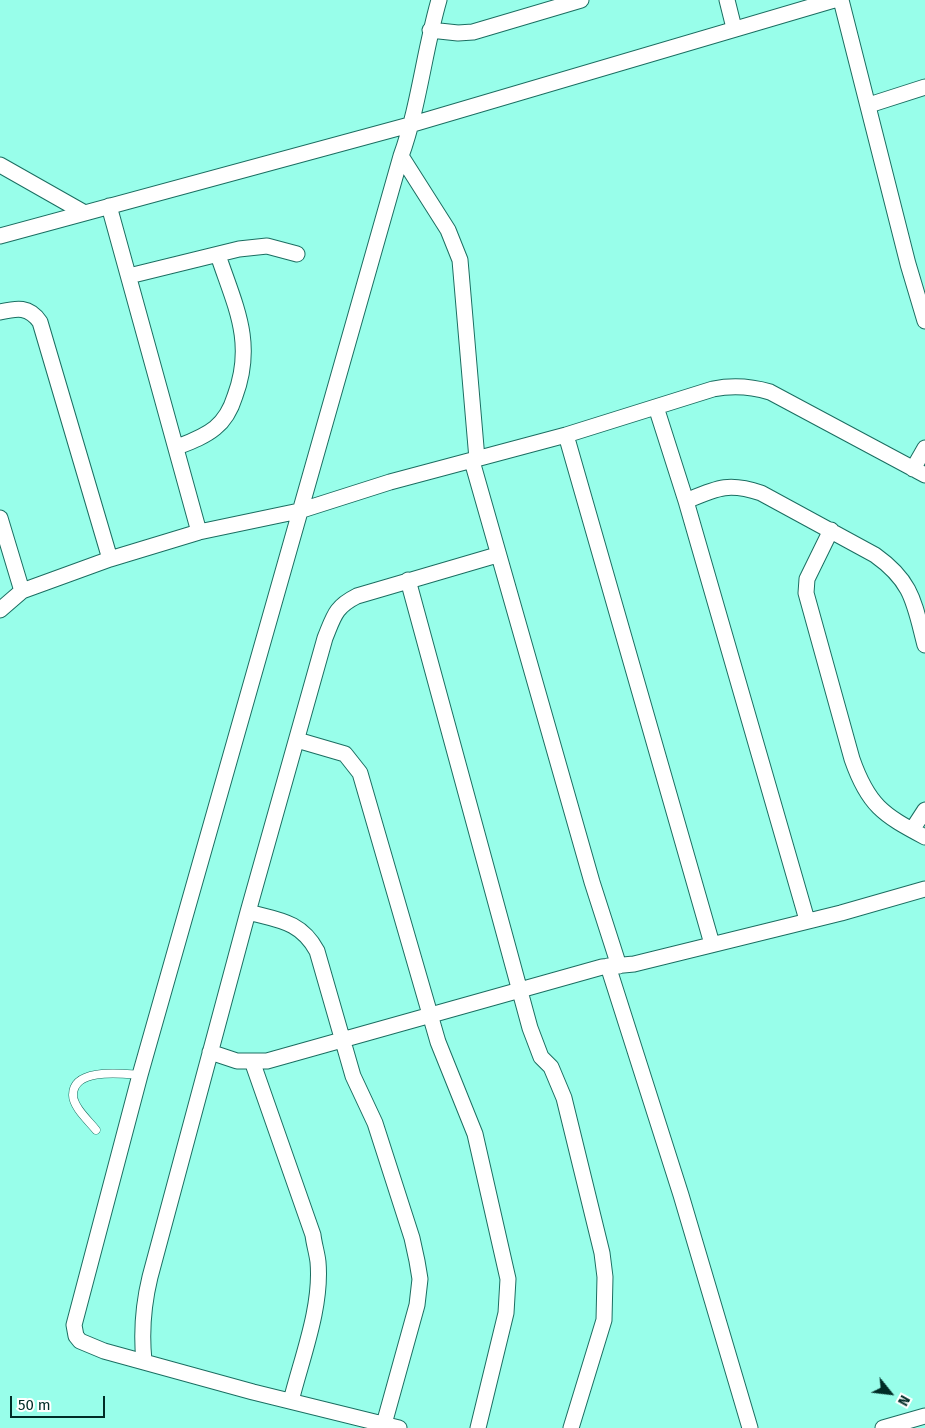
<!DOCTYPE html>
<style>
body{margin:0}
#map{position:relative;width:925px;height:1428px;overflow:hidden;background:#98feea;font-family:"Fira Sans",sans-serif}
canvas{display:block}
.north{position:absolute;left:865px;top:1368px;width:50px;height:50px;-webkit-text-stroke:4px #fff;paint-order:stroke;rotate:119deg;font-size:14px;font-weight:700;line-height:20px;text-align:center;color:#002c26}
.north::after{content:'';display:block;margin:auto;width:18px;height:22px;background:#002c26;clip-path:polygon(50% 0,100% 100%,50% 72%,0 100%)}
.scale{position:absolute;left:10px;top:1396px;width:95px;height:22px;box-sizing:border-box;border:2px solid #002c26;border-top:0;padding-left:6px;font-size:15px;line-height:18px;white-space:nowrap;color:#002c26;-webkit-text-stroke:4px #fff;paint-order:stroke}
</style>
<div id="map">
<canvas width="925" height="1428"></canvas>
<div class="north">N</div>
<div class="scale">50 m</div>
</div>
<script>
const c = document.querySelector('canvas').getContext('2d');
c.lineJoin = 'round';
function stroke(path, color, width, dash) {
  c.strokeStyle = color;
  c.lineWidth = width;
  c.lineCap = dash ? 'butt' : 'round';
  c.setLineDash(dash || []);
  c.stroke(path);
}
const service = new Path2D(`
 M96,1130c-7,-9 -23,-23 -23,-35 0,-28 51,-21 67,-20`);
const minor = new Path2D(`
 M727,0l7,28
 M841,0l67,264 17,57
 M430,30l28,3 15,-1 108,-32
 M869,105l56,-18
 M401,156l47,74 12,30 17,199
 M0,165l83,47
 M109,206l90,326
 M0,236l413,-112 421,-124
 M129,276l110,-27 28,-3 30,8
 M0,312c17,-4 29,-6 40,10l70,237
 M656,407l30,94 121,419
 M566,435l146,509
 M177,447c13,-5 27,-10 38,-19 10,-8 16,-19 20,-32 20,-54 0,-90 -17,-141
 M472,461l120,421 27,84
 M913,469l12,-21
 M686,501c31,-13 42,-19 75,-8l114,62c38,27 39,48 50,90
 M0,518l22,73
 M831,530l-24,49 -1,14 46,166c16,46 31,56 73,78
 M408,580l122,448 11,29 10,10 13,31 38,155 3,24 -1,43 -33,108
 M0,610l22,-19 88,-32 89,-27 100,-21 91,-29 176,-47 147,-46c20,-4 37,-3 57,3l155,83
 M297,740l48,14 15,19 78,269 37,92 33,145 -2,34 -28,115
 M912,830l13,-20
 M248,912c30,8 53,9 69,39l36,125 22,47 37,115 5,23 3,18 -3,26 -33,119
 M608,966l73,229 69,233
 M210,1052l27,9h30l335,-94 32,-3 207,-51 84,-24
 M252,1061l61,174c1,9 4,18 5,27 4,45 -16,95 -27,139
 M144,1361c-3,-29 -1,-55 6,-84l98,-365 77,-274c9,-22 10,-31 32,-42l140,-41
 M399,1428l-146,-36 -149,-41 -24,-10 -4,-5 -2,-11 66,-250 261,-919c18,-50 23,-104 38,-156
 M883,1428l42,-12`);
stroke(service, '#1b6e61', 9);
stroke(minor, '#1b6e61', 17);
stroke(service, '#fff', 8);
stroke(minor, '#fff', 15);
</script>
